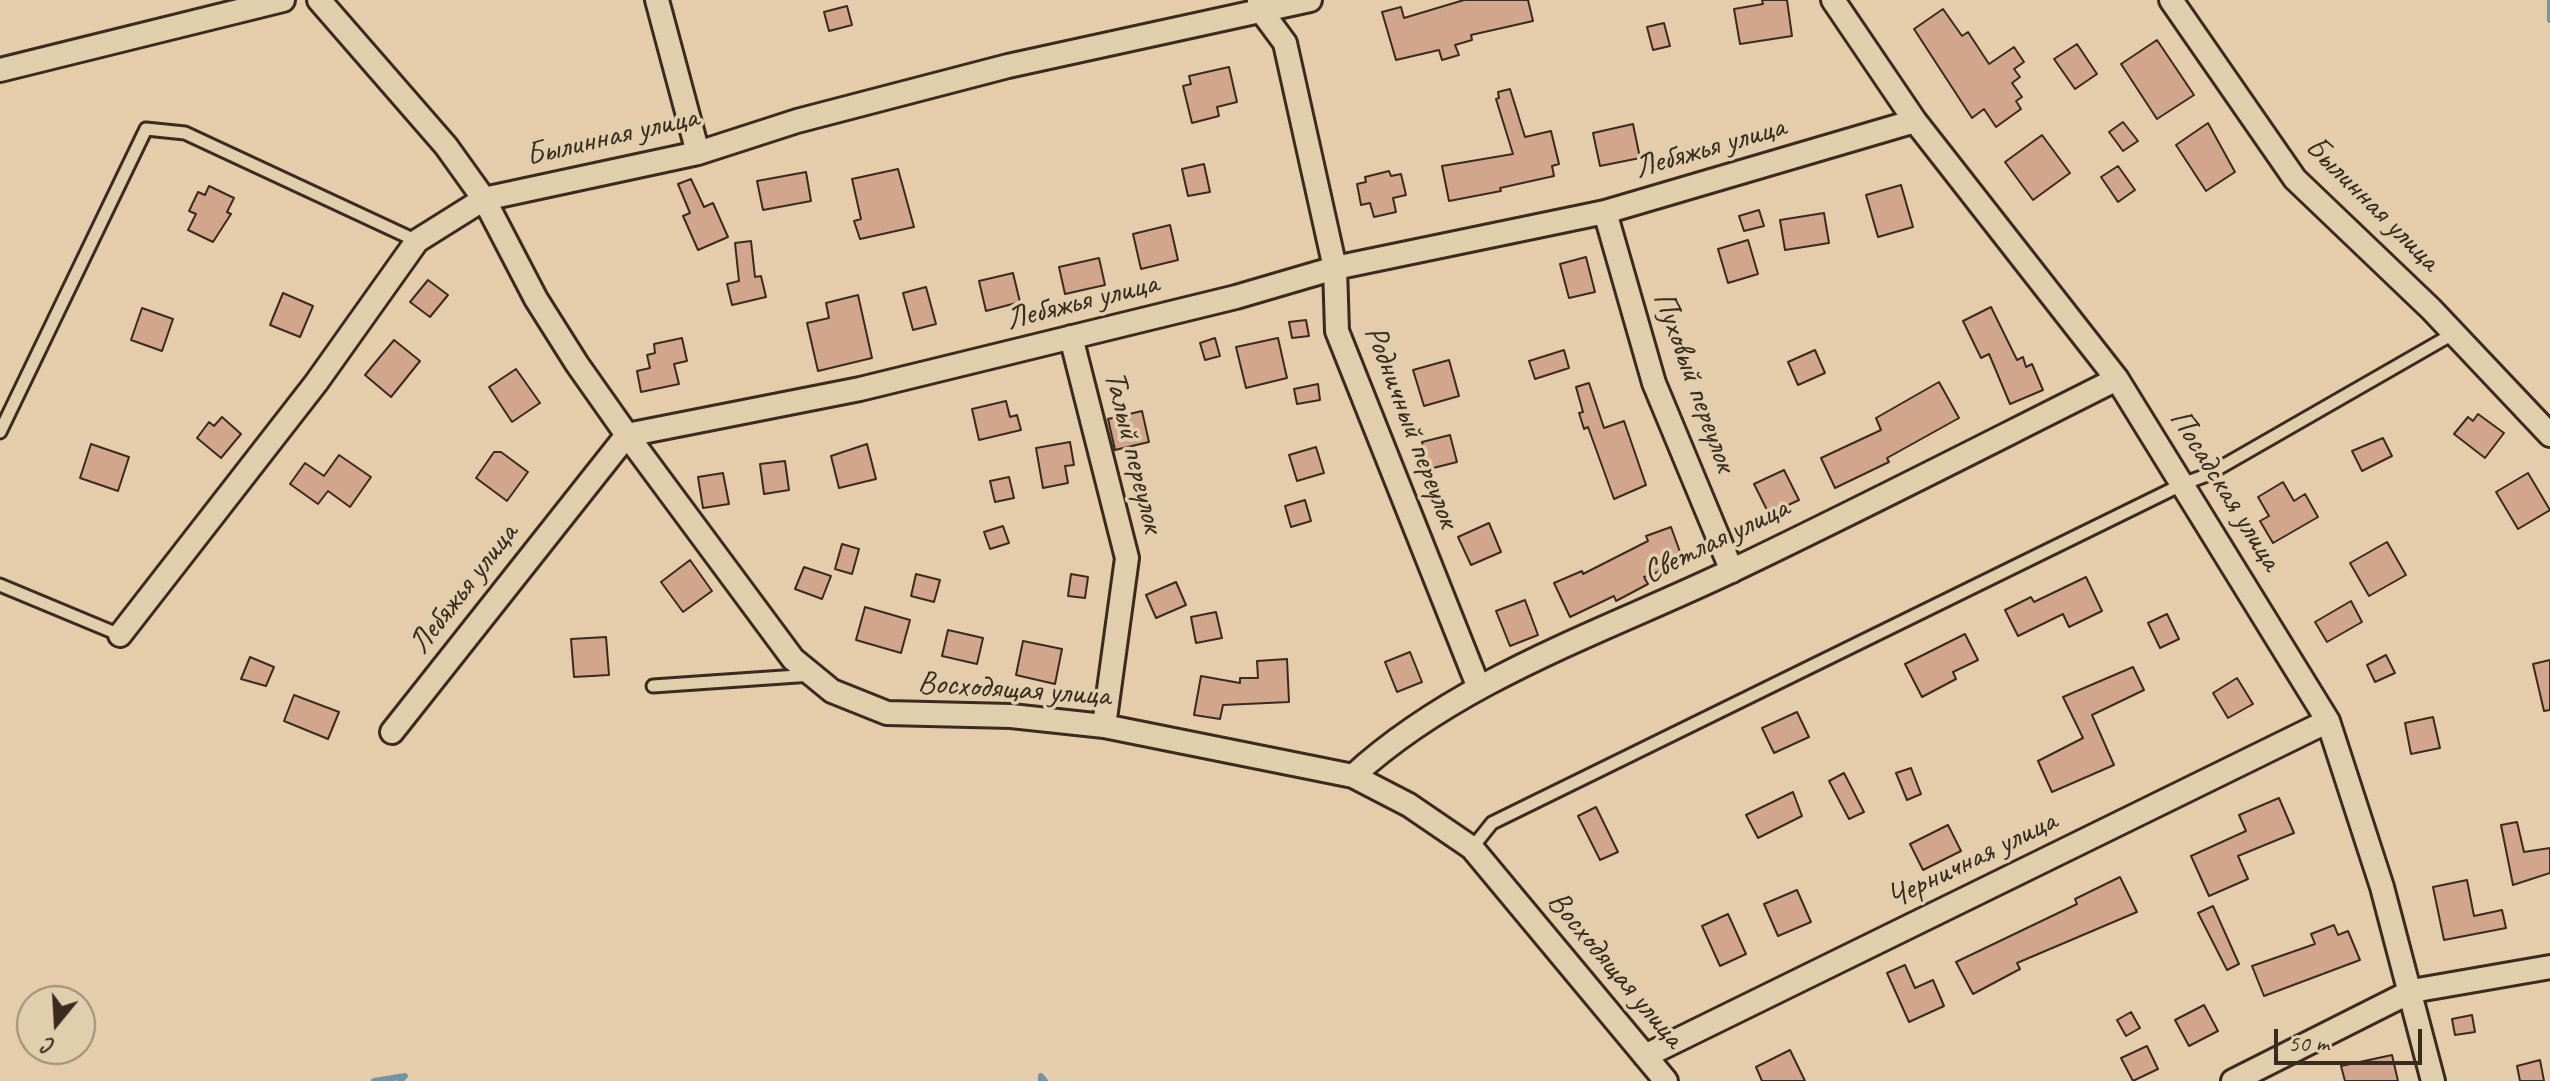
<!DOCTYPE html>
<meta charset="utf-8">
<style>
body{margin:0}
#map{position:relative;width:2550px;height:1081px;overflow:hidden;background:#e5ccab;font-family:Caveat,sans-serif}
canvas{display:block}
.north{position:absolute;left:16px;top:985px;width:80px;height:80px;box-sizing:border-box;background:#e1ceac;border:2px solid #9f8c73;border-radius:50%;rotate:198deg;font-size:22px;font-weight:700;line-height:32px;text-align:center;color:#3b2a1e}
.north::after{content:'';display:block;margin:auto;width:28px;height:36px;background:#3b2a1e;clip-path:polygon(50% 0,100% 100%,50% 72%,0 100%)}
.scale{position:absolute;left:2274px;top:1029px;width:148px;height:36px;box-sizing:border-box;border:4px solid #3b2a1e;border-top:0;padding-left:10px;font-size:24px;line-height:28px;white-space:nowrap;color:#3b2a1e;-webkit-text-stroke:6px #e1ceac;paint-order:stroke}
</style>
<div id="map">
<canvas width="2550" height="1081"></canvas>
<div class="north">С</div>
<div class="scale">50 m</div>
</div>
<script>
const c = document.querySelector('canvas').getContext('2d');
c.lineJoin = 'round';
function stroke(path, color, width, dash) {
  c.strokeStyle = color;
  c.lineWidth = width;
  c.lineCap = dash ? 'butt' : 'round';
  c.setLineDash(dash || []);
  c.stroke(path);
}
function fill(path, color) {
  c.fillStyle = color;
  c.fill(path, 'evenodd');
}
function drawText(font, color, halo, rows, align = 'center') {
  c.font = font + ' Caveat,sans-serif';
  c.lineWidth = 7;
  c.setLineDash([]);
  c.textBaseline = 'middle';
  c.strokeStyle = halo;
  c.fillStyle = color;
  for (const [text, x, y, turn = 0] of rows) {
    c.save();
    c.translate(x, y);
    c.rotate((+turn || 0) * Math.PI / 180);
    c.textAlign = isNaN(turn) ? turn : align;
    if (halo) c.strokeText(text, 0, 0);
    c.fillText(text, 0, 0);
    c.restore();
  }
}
const stream = new Path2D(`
 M2550,0v20
 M374,1081l31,-5 -5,5
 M1041,1081v-5l4,5`);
const building = new Path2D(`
 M1464,0h64l5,21 -62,14 1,5 -17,5 4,10 -17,5 -3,-10 -43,10 -14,-48 19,-5 3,11z
 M1762,0h25l5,36 -52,8 -6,-35 29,-5z
 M847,6l5,19 -23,6 -5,-19z
 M1943,9l19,27 6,-4 21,32 25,-17 10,15 -10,7 6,8 -8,6 10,14 -6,4 5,8 -25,18 -12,-18 -12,9 -58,-89z
 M1664,23l6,23 -17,4 -6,-23z
 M2157,40l37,55 -37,24 -36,-55z
 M2077,44l20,30 -22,15 -21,-30z
 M1229,67l8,35 -20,5 2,9 -27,7 -9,-37 8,-2 -2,-8z
 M1510,89l15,48 26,-6 8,33 -7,2 2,10 -54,12 1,3 -52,10 -7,-35 71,-12 -17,-55 3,-1 -1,-6z
 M2123,122l15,19 -15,10 -14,-19z
 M2208,123l27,49 -29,19 -30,-46z
 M1633,124l7,34 -40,8 -7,-33z
 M2042,135l28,38 -37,27 -28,-38z
 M1204,164l6,28 -22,4 -6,-27z
 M2118,166l17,24 -17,12 -17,-25z
 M898,169l16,58 -54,12 -6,-18 7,-2 -9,-40z
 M1389,171l2,5 10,-2 5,21 -13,3 3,14 -22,5 -4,-14 -9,2 -4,-21 9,-2 -1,-5z
 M806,172l5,29 -48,9 -6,-29z
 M691,179l13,28 9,-4 15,34 -30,13 -15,-34 7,-3 -12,-29z
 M1901,185l12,42 -35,10 -12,-42z
 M209,186l25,12 -7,14 4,2 -18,28 -25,-12 8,-16 -7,-3 9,-19 7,3z
 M1759,210l5,16 -20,5 -5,-15z
 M1824,213l5,30 -44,7 -5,-30z
 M1170,225l8,35 -37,9 -8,-35z
 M1748,240l10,34 -30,9 -10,-34z
 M751,241l4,36 6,-1 5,21 -34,8 -5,-21 12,-3 -4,-38z
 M1586,257l9,35 -26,6 -9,-34z
 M1099,258l6,27 -40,9 -6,-27z
 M1013,273l7,29 -34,9 -7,-30z
 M428,280l20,15 -18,22 -20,-15z
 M926,287l10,37 -23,6 -10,-37z
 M283,293l30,13 -13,31 -30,-12z
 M858,295l14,63 -54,13 -11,-48 22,-5 -3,-15z
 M1991,307l26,53 6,-3 3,10 6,-3 11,26 -33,14 -21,-50 -8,4 -18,-37z
 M142,308l31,11 -11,32 -31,-11z
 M1306,320l3,16 -17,2 -3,-16z
 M682,338l5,23 -13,3 5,20 -38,8 -4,-21 13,-3 -3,-13 8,-2 -1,-9z
 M1215,338l5,18 -15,4 -5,-17z
 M1278,338l9,40 -41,10 -10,-41z
 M394,340l26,21 -29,36 -26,-22z
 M1564,350l5,18 -34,11 -6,-18z
 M1815,350l10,23 -27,12 -10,-23z
 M1449,360l10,36 -35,10 -11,-36z
 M516,369l24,34 -28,19 -23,-35z
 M1939,382l20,36 -72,40 2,4 -54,26 -14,-30 60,-28 -5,-12z
 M1589,383l15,45 20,-7 22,64 -32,14 -26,-72 -4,2 -5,-16 4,-1 -7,-25z
 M1318,384l2,16 -23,4 -3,-15z
 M1006,401l4,16 7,-2 4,15 -42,10 -7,-31z
 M1142,411l7,31 -34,8 -7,-31z
 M2478,414l26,19 -19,25 -31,-24 14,-17 5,4z
 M222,417l19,17 -20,24 -24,-20 12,-16 5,4z
 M1450,435l7,27 -28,7 -7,-27z
 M2383,438l9,18 -30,15 -10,-20z
 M1070,442l4,23 -9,1 3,17 -25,5 -7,-40z
 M91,444l38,13 -11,34 -38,-13z
 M867,444l9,35 -37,9 -8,-32z
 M1316,447l8,26 -27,8 -8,-26z
 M494,452h7l27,20 -21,29 -31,-23z
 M339,455l32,22 -21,30 -22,-16 -10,13 -28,-20 15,-21 19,13z
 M785,461l4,29 -25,4 -4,-30z
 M1784,470l15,30 -30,14 -15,-30z
 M723,473l6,31 -26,4 -5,-31z
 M2528,473l22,37 -32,19 -22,-37z
 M1009,477l5,21 -19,4 -5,-21z
 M2283,482l11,19 11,-7 13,23 -45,26 -13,-22 9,-5 -11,-19z
 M1305,500l6,21 -20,6 -6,-21z
 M1489,523l12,29 -30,13 -13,-28z
 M1003,526l6,17 -19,6 -6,-17z
 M1671,527l13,36 -40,14 4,7 -32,17 -2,-5 -44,21 -16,-34 28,-12 1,3 65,-33 -2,-5z
 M2387,542l19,33 -37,21 -19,-33z
 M842,544l17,5 -7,25 -17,-5z
 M690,560l22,31 -29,21 -22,-30z
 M804,567l27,9 -9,23 -27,-10z
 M916,574l24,6 -6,22 -23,-6z
 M1071,574l17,3 -3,21 -17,-2z
 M2086,577l16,34 -33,16 -6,-13 -45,22 -13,-26 26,-13 3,5z
 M1176,582l10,23 -30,13 -10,-23z
 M1525,600l13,35 -28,11 -14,-35z
 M2351,601l11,21 -35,20 -12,-20z
 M865,607l45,13 -9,33 -45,-13z
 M1216,612l6,26 -26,5 -5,-26z
 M2167,614l12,25 -19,9 -12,-25z
 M948,630l35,8 -6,26 -35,-8z
 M1965,634l13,26 -25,12 3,7 -34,18 -17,-33z
 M606,637l3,38 -35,2 -3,-38z
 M1023,641l39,8 -7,35 -39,-9z
 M1410,652l12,30 -25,10 -12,-30z
 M2386,655l9,18 -20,9 -8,-17z
 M250,657l24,10 -8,19 -25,-7z
 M1287,659l2,43 -66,3 -3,14 -26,-4 7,-39 39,7v-5h18l-1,-17z
 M2550,660v50l-6,1 -11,-47z
 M2133,667l11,23 -52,25 22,50 -62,27 -14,-31 45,-23 -20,-41z
 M2237,678l16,26 -25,14 -15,-25z
 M294,695l45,17 -11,27 -44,-18z
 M1797,712l12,25 -35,16 -12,-25z
 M2433,717l7,31 -29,6 -6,-31z
 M1911,768l10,26 -14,6 -11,-27z
 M1844,773l20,39 -15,7 -20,-38z
 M1793,792l9,24 -44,22 -12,-23z
 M2279,798l15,35 -56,23 10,23 -39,17 -18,-40 55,-25 -7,-16z
 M1596,807l22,45 -18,8 -22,-44z
 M2517,822l7,30 26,-4v25l-37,12 -12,-60z
 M1948,825l13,26 -38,19 -13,-26z
 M2120,877l17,35 -120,51 3,6 -47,25 -17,-32 121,-58 -2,-5z
 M2467,880l7,36 28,-6 4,18 -62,12 -11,-53z
 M1797,890l14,32 -33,14 -14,-32z
 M2213,906l26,58 -12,6 -29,-57z
 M1728,914l18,40 -26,12 -18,-40z
 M2334,925l4,10 10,-4 12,29 -96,36 -12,-30 63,-22 -4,-10z
 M1905,965l10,23 18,-8 11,26 -35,16 -22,-49z
 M2204,1005l14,26 -29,15 -14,-26z
 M2131,1012l9,16 -14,8 -9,-16z
 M2472,1015l3,17 -20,3 -3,-16z
 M2147,1046l11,23 -25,12 -12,-23z
 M1790,1050l15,31h-43l-6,-14z
 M2392,1055l6,26h-53l-4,-15z
 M2540,1060l4,21h-24l-3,-15z`);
const lane = new Path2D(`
 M0,432l146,-303 39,4 232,108
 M0,585l120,50
 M653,686l159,-11
 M1472,848l20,-25 693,-340 22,-8 244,-140`);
const street = new Path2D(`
 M319,0l127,146 38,53 52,100 41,65 50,71 166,224 39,32 55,22 124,3 93,10 249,50 56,29 63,43 194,233
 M657,0l41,153
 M1833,0l82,121 202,258 211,342 54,166 51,194
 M2171,0l124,179 136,130 119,126
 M1259,1l3,11 23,31 50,225 2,63 142,357
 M0,70l283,-70
 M1605,212l49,171 78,188
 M1071,337l56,221 -23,168
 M120,635l196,-252 101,-142 67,-42 214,-46 99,-32 211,-55 302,-66
 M392,732l235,-297 233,-46 376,-92 99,-29 270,-56 310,-91
 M1353,776c106,-97 250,-144 378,-205 130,-62 258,-128 386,-192
 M1645,1056l683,-335
 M2233,1081l179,-90 138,-24`);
const streetNames = [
 ["Былинная улица",612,137,-13],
 ["Лебяжья улица",1710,148,-16],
 ["Былинная улица",2372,204,45],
 ["Лебяжья улица",1082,302,-14],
 ["Пуховый переулок",1694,382,70],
 ["Родничный переулок",1411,427,69],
 ["Талый переулок",1133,452,76],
 ["Посадская улица",2225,490,58],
 ["Светлая улица",1716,541,-26],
 ["Лебяжья улица",464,589,-52],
 ["Восходящая улица",1014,690,4],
 ["Черничная улица",1972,860,-26],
 ["Восходящая улица",1615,970,50]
];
stroke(stream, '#7394a3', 6);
fill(building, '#d1a68c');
stroke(building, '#3b2a1e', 2);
stroke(lane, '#3b2a1e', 17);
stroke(street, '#3b2a1e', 28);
stroke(lane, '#e1ceac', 11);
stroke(street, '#e1ceac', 22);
drawText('32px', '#3b2a1e', '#e1ceac', streetNames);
</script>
